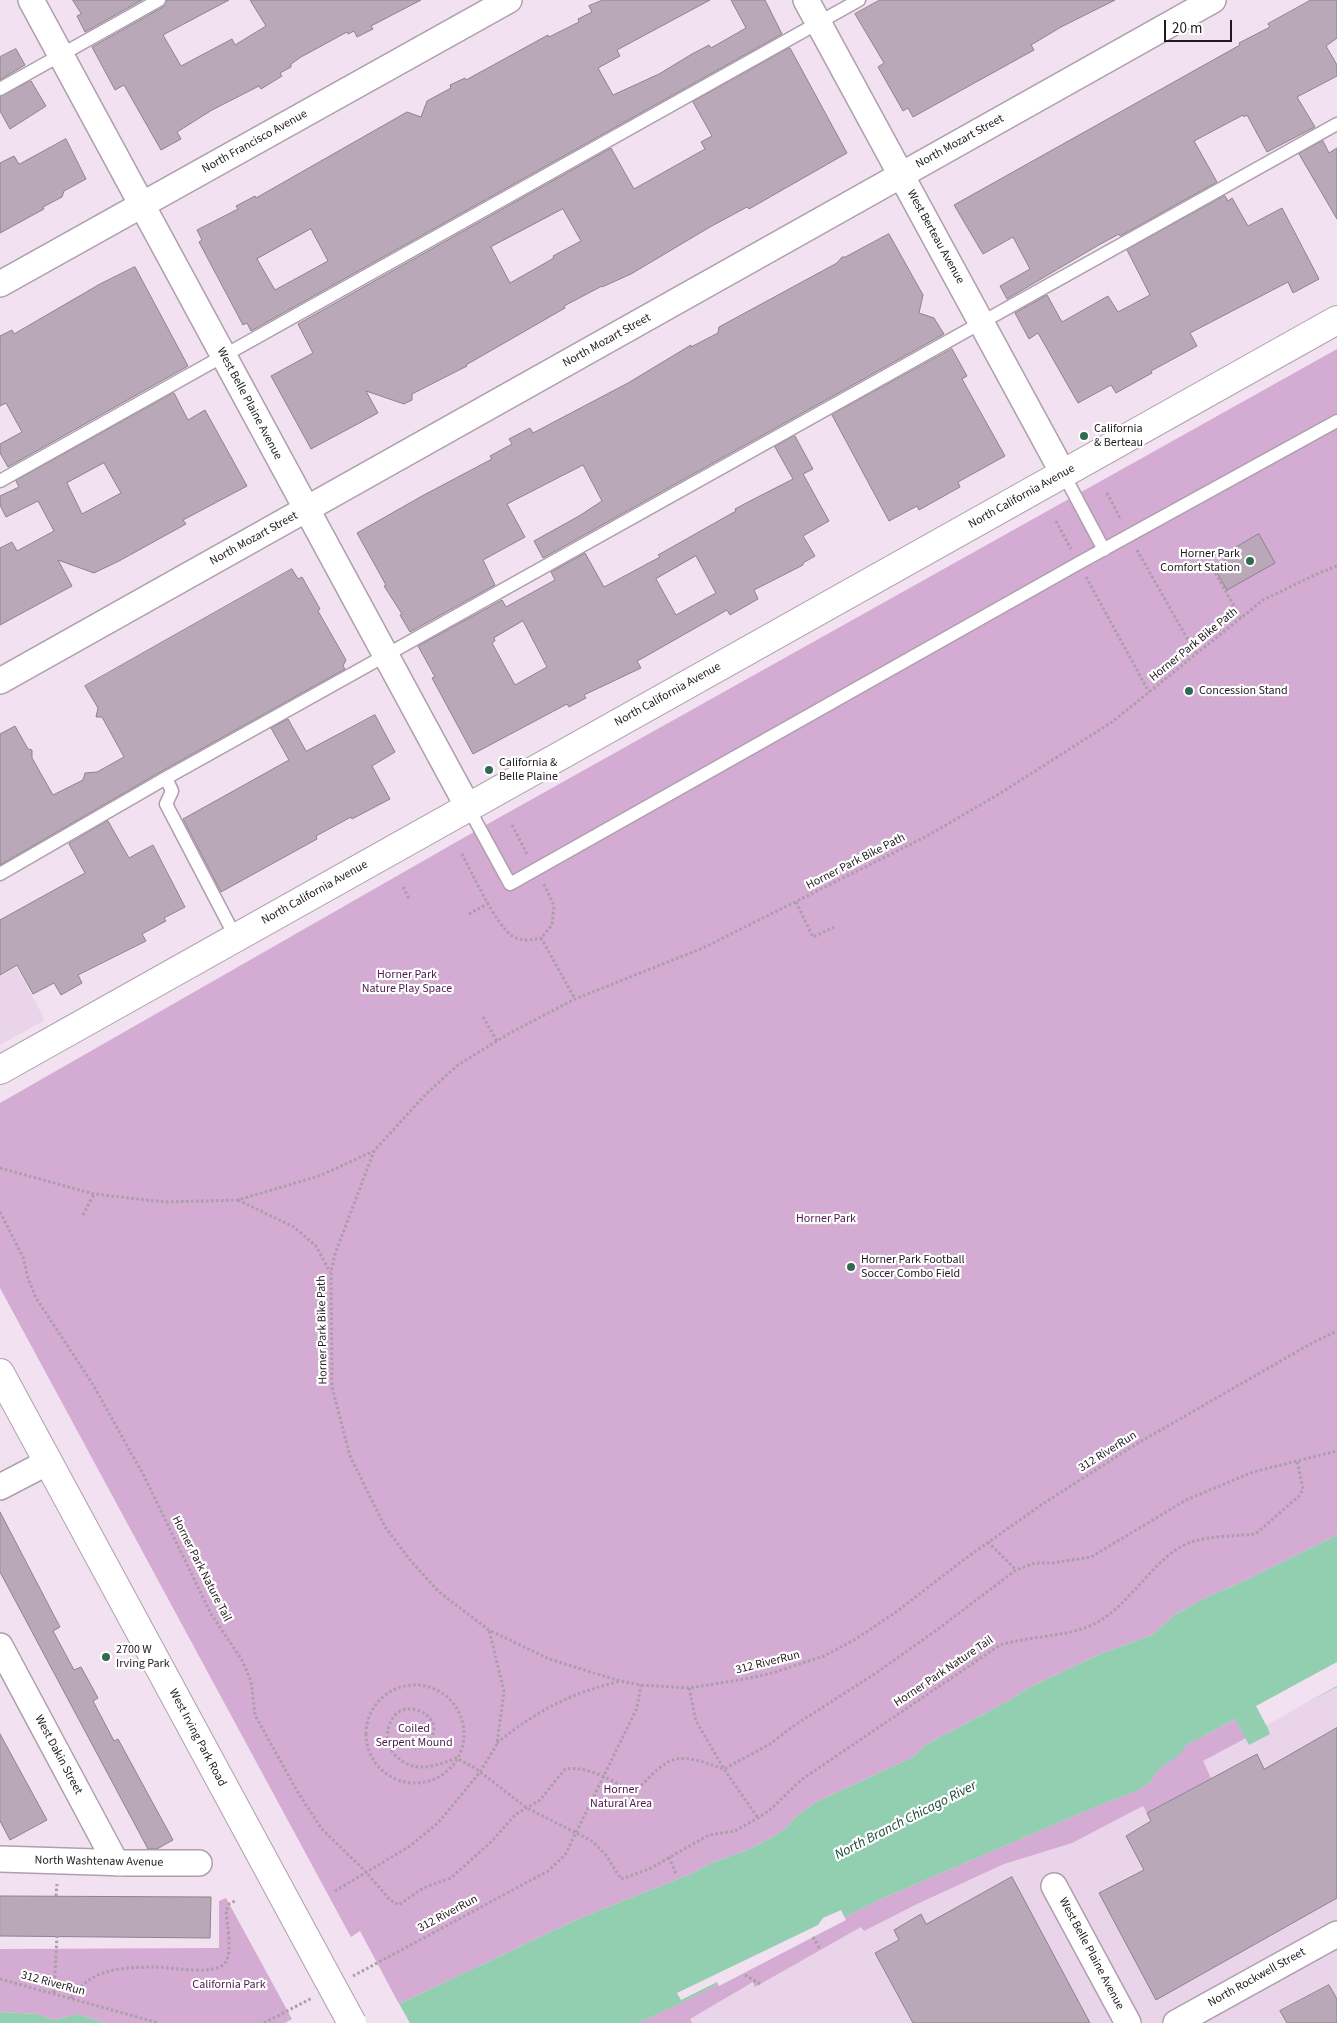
<!DOCTYPE html>
<style>
body{margin:0}
#map{position:relative;width:1337px;height:2023px;overflow:hidden;background:#f2e2f1;font-family:"Source Sans 3",sans-serif}
canvas{display:block}
.scale{position:absolute;left:1164px;top:20px;width:68px;height:22px;box-sizing:border-box;border:2px solid #201a1f;border-top:0;padding-left:6px;font-size:15px;line-height:18px;white-space:nowrap;color:#201a1f;-webkit-text-stroke:4px #fff;paint-order:stroke}
</style>
<div id="map">
<canvas width="1337" height="2023"></canvas>
<div class="scale">20 m</div>
</div>
<script>
const c = document.querySelector('canvas').getContext('2d');
c.lineJoin = 'round';
function fill(path, color) {
  c.fillStyle = color;
  c.fill(path, 'evenodd');
}
function stroke(path, color, width, dash) {
  c.strokeStyle = color;
  c.lineWidth = width;
  c.lineCap = dash ? 'butt' : 'round';
  c.setLineDash(dash || []);
  c.stroke(path);
}
function drawText(font, color, halo, rows, align = 'center') {
  c.font = font + ' "Source Sans 3",sans-serif';
  c.lineWidth = 4.5;
  c.setLineDash([]);
  c.textBaseline = 'middle';
  c.strokeStyle = halo;
  c.fillStyle = color;
  for (const [text, x, y, turn = 0] of rows) {
    c.save();
    c.translate(x, y);
    c.rotate((+turn || 0) * Math.PI / 180);
    c.textAlign = isNaN(turn) ? turn : align;
    if (halo) c.strokeText(text, 0, 0);
    c.fillText(text, 0, 0);
    c.restore();
  }
}
const built = new Path2D(`
 M0,936l45,84 -45,25z
 M1337,1687v336h-699l597,-304 15,26 16,-20z`);
const green = new Path2D(`
 M1337,349v1186l-93,46 -37,16 -33,18 -22,20 -52,19 -68,32 -24,15 -81,43 -14,13 -97,45 -21,15 -8,10 -16,11 -26,13 -34,12 -18,10 -115,46 -179,85 -39,-73 -9,6 -5,-9 -346,-640v-185l493,-282z
 M1235,1719l11,19 -43,23 8,17 -64,35 -4,-7 -71,37 -68,21 -87,40 -53,27 -3,-4 -106,60 -2,-5 -63,37 2,4h-54l43,-20 193,-101 216,-93 46,-18 13,-8 9,-13 22,-17 6,-8z
 M226,1898l66,121 -7,4h-180l-27,-9 -24,6 -17,-6 -37,-2v-63l219,-1v-47z`);
const water = new Path2D(`
 M1337,1535v152l-71,37 4,10 -21,11 -14,-26 -49,26 -5,8 -23,17 -9,13 -13,8 -46,18 -216,93 -193,101 -43,20h-262l26,-14 -3,-5 179,-85 115,-46 18,-10 34,-12 26,-13 16,-11 8,-10 21,-15 97,-45 14,-13 81,-43 24,-15 68,-32 52,-19 22,-20 33,-18 37,-16z
 M0,2012l37,2 17,6 24,-6 27,9h-105z`);
const pier = new Path2D(`
 M1337,1662v24l-71,39 -10,-19z
 M841,1910l5,10 -127,66 -2,-4 -36,18 -4,-7 141,-68 5,-7z
 M398,2002l12,21h-37l26,-15 -2,-4z`);
const building = new Path2D(`
 M73,0h69l-57,32 -8,-16 4,-2z
 M167,0h62l-66,35 18,31 51,-27 3,6 31,-19 -16,-26h171l-50,26 2,3 -16,8 -3,-6 -6,3 -1,-2 -46,25 -10,7v3l-11,6 2,3 -21,13 -2,-3 -47,24 -35,22 4,7 -20,11 -37,-65 -9,5 -23,-43 71,-40z
 M603,0h107l-93,50 3,6 -22,12 15,27 46,-21 33,-20 17,-9 2,3 35,-20 -15,-28h34l17,34 -531,297 -4,-8 -4,2 -44,-83 3,-2 -5,-10 41,-21 -2,-3 19,-10 1,2 151,-86 14,5 6,-16 24,-13 -1,-3 15,-7 1,2 82,-45 1,2 30,-15 -1,-3 14,-7 -3,-6zM311,229l17,32 -53,29 -18,-31z
 M880,0h235l-54,27 -30,18 3,5 -121,67 -5,-9 -5,3 -25,-44 6,-4 -29,-49z
 M1311,0h26v38l-11,8 11,19v11l-40,21 18,30 -48,25 -20,-37 -3,2 -1,-2 -49,26 23,41 -97,54 -1,-2 -22,12 -90,53 -7,-13 30,-17 -17,-32 -30,17 -29,-49 286,-160 -1,-2 31,-16 -2,-3z
 M790,48l57,105 -98,56 -2,-2 -37,20 -79,47 -29,13v-1l-38,20 1,2 -99,57 1,1 -55,28v6l-8,4 -38,-13 12,22 -67,36 -40,-73 42,-23 -15,-29 313,-176 23,41 71,-40 -4,-7 11,-6 -19,-34zM563,209l18,32 -28,15 1,2 -44,25 -19,-36z
 M16,49l9,16 -25,15v-23z
 M31,81l15,25 -36,23 -10,-18v-14z
 M66,139l20,40 -22,12 -2,6 -19,10 1,2 -44,24v-70l14,-7 5,8z
 M1323,141l6,12 8,-5v71l-38,-65z
 M1225,196l3,5 4,-3 16,28 34,-18 37,71 -26,14 -5,-11 -98,51 7,13 -46,25 1,2 -36,20 -5,-8 -33,18 -40,-70 -9,6 -14,-26 32,-18 15,27 46,-26 10,16 32,-17 -23,-45z
 M889,234l34,61 -4,18 15,5 10,16 -401,224 -9,-17 45,-25 23,-15 -19,-36 -76,39 18,33 -42,23 12,25 -85,47 -10,-17 2,-1 -18,-28 2,-1 -29,-52 65,-37 70,-37 -2,-3 22,-12 -3,-5 21,-11 3,5 95,-50 63,-38v2l27,-14 1,-6 118,-64 5,-6h3z
 M135,267l53,99 -180,101 -8,-14v-9l22,-12 -16,-29 -6,3v-70l12,-6 2,4 86,-50z
 M952,349l15,27 -5,3 43,77 -47,26 2,5 -41,23 -2,-4 -28,15 -57,-106z
 M174,393l14,27 17,-10 42,76 -64,34 3,4 -67,37 -25,12 -36,-13 14,26 -72,39v-77l12,-6 5,9 37,-20 -16,-30 -32,16 -6,-12v-9l19,-9 -3,-6zM104,463l17,30 -39,21 -15,-31z
 M795,436l18,33 -10,5 26,47 -26,15 12,20 -12,7v2l-49,25 4,9 -28,16 -3,-5 -86,49 -4,2 4,7 -57,27 2,3 -17,9 -2,-3 -94,50 -41,-76 3,-1 -17,-31 84,-46 4,7 49,-27 -4,-8 34,-19 19,34 56,-30 -2,-2 78,-44 -1,-2 15,-8 43,-22 -18,-32zM696,556l20,37 -40,22 -20,-36zM523,621l24,46 -32,18 -23,-42 3,-2 -1,-3z
 M1259,534l16,29 -48,27 -10,-17 12,-6 -6,-12z
 M292,569l6,10 4,-2 18,32 -2,2 28,49 -3,6 2,3 -183,102 -162,94v-131l15,-8 13,23 4,1v8l21,37 30,-15 2,-7 12,-1 27,-15 -22,-40h-6l2,-9 -13,-22z
 M375,715l20,37 -23,14 18,33 -38,20 -1,-2 -35,19 1,3 -96,53 -38,-73 106,-59 -18,-32 17,-9 18,32z
 M108,821l21,37 24,-13 32,62 -21,11 2,3 -24,13 4,7 -68,34 4,8 -21,12 -7,-12 -21,11 -16,-29 -17,10v-55l85,-47 -16,-29z
 M0,1512l60,115 -7,4 21,39 7,-3 17,31 -5,3 21,40 4,-2 55,101 -16,9h-9l-148,-277z
 M1337,1728v170l-181,102 -57,-107 45,-23 -18,-34 25,-15 -4,-8 110,-59 7,15z
 M0,1734l47,86 -37,20 -10,-19z
 M1012,1877l78,146h-177l-38,-70 24,-13 -5,-10 27,-16 5,10z
 M0,1896l211,1 -1,41 -210,-2z
 M1329,1985l8,14v24h-50l-7,-12z`);
const path = new Path2D(`
 M1107,493l14,27
 M1056,521l15,28
 M1137,550l59,104
 M1226,560l-11,6 -1,5 27,47
 M1337,566l-18,7 -56,27 -151,122 -113,72 -72,42 -224,112 -128,51 -65,34 -52,32 -32,29 -52,57 -39,103 -4,18 1,115 18,69 35,71 26,34 28,31 50,38 60,29 71,22 21,4 48,3 50,-8 30,-6 55,-18 30,-16 42,-28 70,-54 78,-55 94,-60 174,-100 25,-12
 M1086,577l63,115
 M512,825l16,31
 M462,854c10,19 33,69 49,81 9,7 20,5 30,3
 M544,884l10,22 -2,19 -11,13 34,61
 M403,887l7,13
 M796,902l17,35 21,-10
 M469,914l20,-11
 M483,1017l14,24
 M0,1168l94,26 71,8 73,-2 81,-24 55,-25
 M238,1200l56,27 22,19 14,26
 M0,1212l23,45 5,21 8,20 56,85 52,93 67,138 31,46 9,21 4,34 42,76 24,37 45,44 24,28 9,5 24,-17 28,-10 41,-37 24,-27 24,-14 25,-31c22,-4 47,12 67,22l5,-1c35,-37 38,-38 87,-21l46,-25 22,-17 84,-54 62,-44 78,-59 19,-7h17l39,-6 95,-57 67,-28 84,-21
 M83,1215l11,-21
 M988,1542l28,28
 M366 1734a49 49 0 1 1 98 0a49 49 0 1 1-98 0Z
 M689,1688l7,33 28,48 34,49
 M413,1736l-4,5 4,7h7c44,-26 -30,-68 -33,-10 0,7 4,12 8,17 18,19 40,12 61,3l19,10 52,40 65,33 14,14 15,24 28,-10 60,-34 26,-4 23,-13 12,-8 31,-30 199,-135c29,-9 66,-8 92,-20 39,-18 63,-72 102,-84 18,-5 42,-5 61,-7l4,-3 40,-35 4,-7 -6,-29
 M497,1743c22,-18 47,-35 74,-46 15,-7 32,-11 49,-16
 M669,1857l7,17
 M335,1891l75,-45 28,-23 42,-51 17,-28 7,-53 -15,-61
 M56,1896l1,-12
 M813,1937l7,12
 M745,1975l15,9
 M353,1976l195,-105 17,-16 72,-147 4,-23
 M0,1979l159,44
 M54,1993l3,-57
 M71,1998c7,-8 13,-16 23,-21 15,-9 42,-10 60,-10 16,0 61,9 71,-4 8,-9 2,-40 1,-52l3,-7 6,-3
 M264,2023l48,-25`);
const service = new Path2D(`
 M0,89l159,-89
 M1063,473l41,77
 M0,481l859,-481
 M166,778l6,13 -6,13 70,134
 M468,807l42,77 569,-321 258,-142
 M0,874l166,-96 1171,-654`);
const minor = new Path2D(`
 M31,0l437,807
 M806,0l257,473
 M0,284l509,-284
 M0,681l1213,-681
 M0,1487l48,-25
 M0,1646l116,217
 M0,1859l127,4h72
 M1054,1886l74,137
 M1176,2023l161,-89`);
const tertiary = new Path2D(`
 M0,1070l1337,-750`);
const primary = new Path2D(`
 M0,1373l328,606`);
const primaryBridge = new Path2D(`
 M328,1979l24,44`);
const markers = [
 [1084,436,5,"#316951"],
 [1250,561,5,"#316951"],
 [1189,691,5,"#316951"],
 [489,770,5,"#316951"],
 [851,1267,5,"#316951"],
 [106,1657,5,"#316951"]
];
const streetNames = [
 ["North Francisco Avenue",255,142,-29],
 ["North Mozart Street",960,142,-29],
 ["West Berteau Avenue",935,237,61],
 ["North Mozart Street",607,341,-29],
 ["West Belle Plaine Avenue",249,404,62],
 ["North California Avenue",1022,497,-29],
 ["North Mozart Street",254,539,-29],
 ["Horner Park Bike Path",1194,645,-39],
 ["North California Avenue",668,695,-29],
 ["Horner Park Bike Path",856,862,-27],
 ["North California Avenue",315,893,-29],
 ["Horner Park Bike Path",323,1330,-91],
 ["312 RiverRun",1108,1452,-32],
 ["Horner Park Nature Tail",201,1569,63],
 ["312 RiverRun",768,1663,-14],
 ["Horner Park Nature Tail",944,1672,-34],
 ["West Irving Park Road",197,1738,62],
 ["West Dakin Street",58,1755,62],
 ["North Washtenaw Avenue",99,1862,1],
 ["312 RiverRun",448,1914,-28],
 ["West Belle Plaine Avenue",1091,1954,62],
 ["North Rockwell Street",1257,1978,-29],
 ["312 RiverRun",53,1984,15]
];
const poiNames = [
 ["California",1094,429],
 ["& Berteau",1094,443],
 ["Horner Park",1240,554,"right"],
 ["Comfort Station",1240,568,"right"],
 ["Concession Stand",1199,691],
 ["California &",499,763],
 ["Belle Plaine",499,777],
 ["Horner Park Football",861,1260],
 ["Soccer Combo Field",861,1274],
 ["2700 W",116,1650],
 ["Irving Park",116,1664]
];
const parkNames = [
 ["Horner Park",407,975],
 ["Nature Play Space",407,989],
 ["Horner Park",826,1219],
 ["Coiled",414,1729],
 ["Serpent Mound",414,1743],
 ["Horner",621,1790],
 ["Natural Area",621,1804],
 ["California Park",229,1985]
];
const waterNames = [
 ["North Branch Chicago River",906,1821,-27]
];
fill(built, '#ead4e9');
fill(green, '#d4abd2');
fill(water, '#92cfb1');
fill(pier, '#f2e2f1');
fill(building, '#b9a9b8');
stroke(building, '#8f818e', 1);
stroke(service, '#ae9fae', 15);
stroke(minor, '#ae9fae', 28);
stroke(tertiary, '#ae9fae', 30);
stroke(primary, '#ae9fae', 30);
stroke(path, '#ab9eaa', 3, [2.5, 2.5]);
stroke(service, '#fff', 12);
stroke(minor, '#fff', 25);
stroke(tertiary, '#fff', 28);
stroke(primary, '#fff', 28);
stroke(primaryBridge, '#ae9fae', 30, []);
stroke(primaryBridge, '#fff', 28);
for (const [x, y, r, color] of markers) {
  const dot = new Path2D();
  dot.arc(x, y, r, 0, 2 * Math.PI);
  c.fillStyle = color;
  c.fill(dot);
  stroke(dot, '#fff', 2);
}
drawText('12px', '#201a1f', '#fff', streetNames);
drawText('12px', '#201a1f', '#fff', poiNames, 'left');
drawText('12px', '#4e1a4e', '#fff', parkNames);
drawText('italic 14px', '#164733', '#fff', waterNames);
</script>
